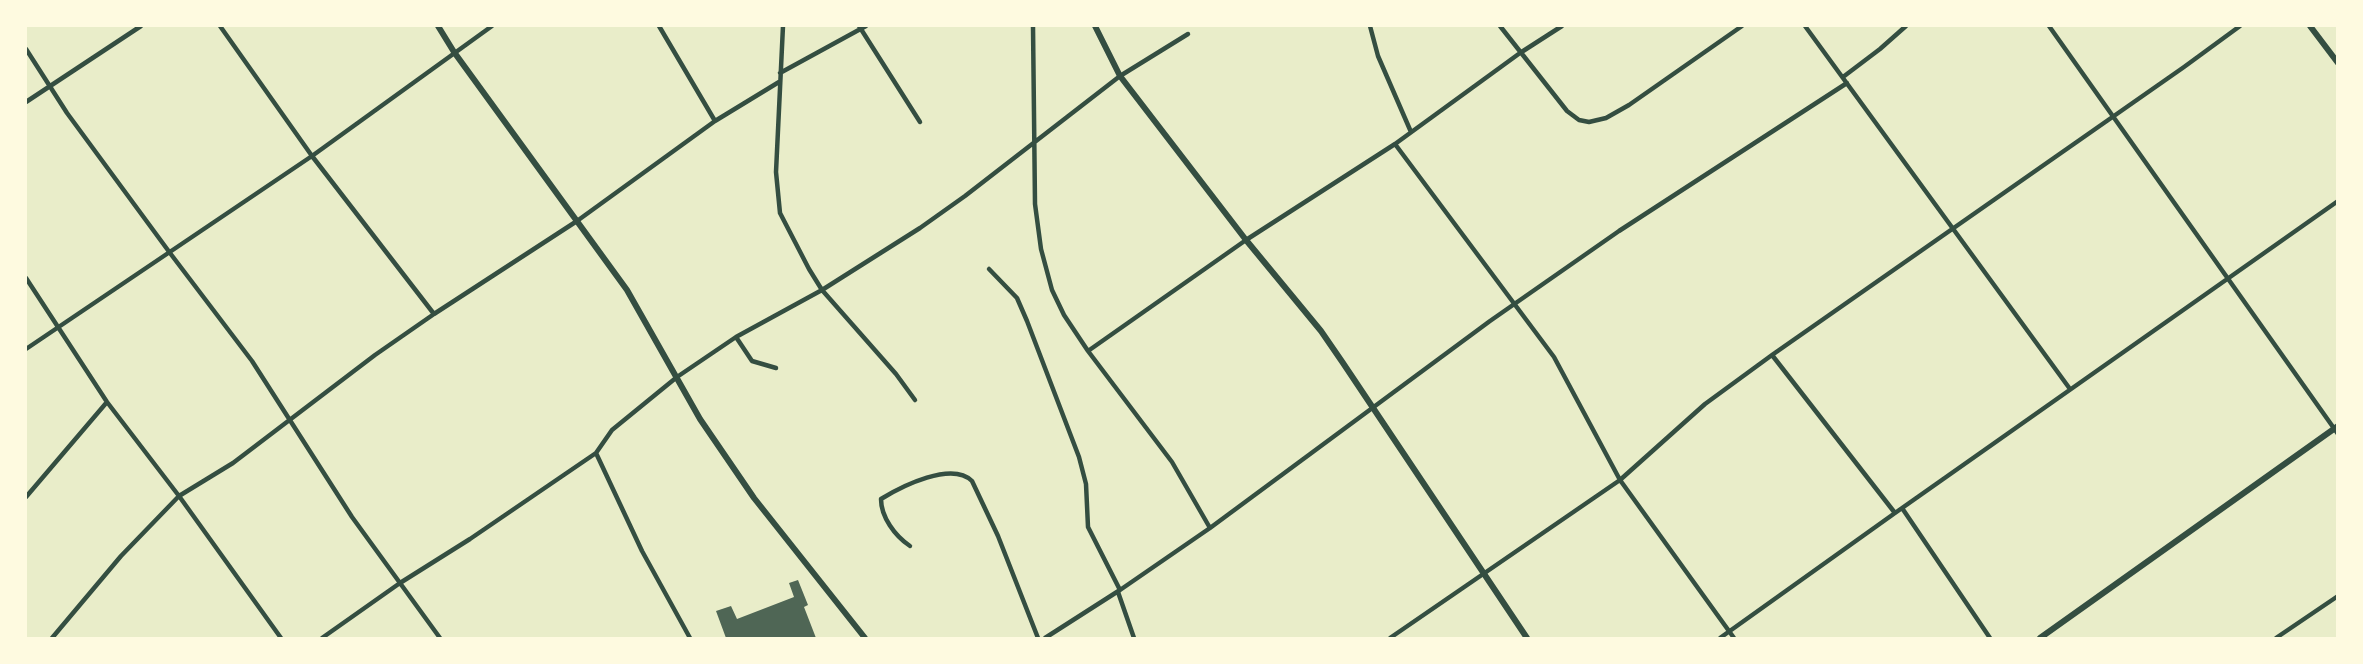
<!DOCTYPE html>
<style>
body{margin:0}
#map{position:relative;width:2363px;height:664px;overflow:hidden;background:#e9edc9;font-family:"Archivo Narrow",sans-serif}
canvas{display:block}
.frame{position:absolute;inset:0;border:27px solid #fefae0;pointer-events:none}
</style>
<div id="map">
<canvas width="2363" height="664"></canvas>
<div class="frame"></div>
</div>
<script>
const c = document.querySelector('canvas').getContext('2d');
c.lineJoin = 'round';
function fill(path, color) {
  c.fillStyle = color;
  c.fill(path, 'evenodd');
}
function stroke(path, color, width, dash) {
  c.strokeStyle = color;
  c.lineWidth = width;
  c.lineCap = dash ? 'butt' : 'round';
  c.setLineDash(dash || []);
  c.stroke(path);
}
const building = new Path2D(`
 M798,580l10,25 -4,2 12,31h-90l-10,-27 15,-5 6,13 57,-22 -5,-14z`);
const minor = new Path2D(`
 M220,26l92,130 122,158
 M659,26l56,95
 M783,26l-7,146 4,41 29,56 13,21 74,84 19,26
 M859,26l61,96
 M1033,26l2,178 6,45 11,41 12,25 24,36 84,111 38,66
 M1370,26l8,30 33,76
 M1500,26l67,85 12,9 10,2 17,-4 23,-13 113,-79
 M1805,26l265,363
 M2049,26l289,408
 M26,49l41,64 103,140 82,108 100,156 88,121
 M780,73l86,-47
 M1843,77l37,-28 26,-23
 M26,102l115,-76
 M1395,144l159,213 66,123 114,158
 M989,269l28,29 10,23 52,136 7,27 2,43 32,63
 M26,278l81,124 72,94 102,142
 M736,337l16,24 24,7
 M26,349l286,-193 180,-130
 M1088,351l158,-111 149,-96 125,-91 42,-27
 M1772,355l123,158
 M596,453l46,98 48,87
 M26,497l81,-95
 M1902,508l88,130
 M910,546c-15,-10 -29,-29 -29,-47 21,-13 71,-38 91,-18l26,55 40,102
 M1118,592l16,46
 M52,638l69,-82 58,-60 54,-33 142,-108 59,-41 143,-93 138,-100 64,-39
 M322,638l78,-55 70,-44 126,-86 16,-23 65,-53 59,-40 86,-47 98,-62 45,-32 155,-120 68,-42
 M1045,638l75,-48 90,-62 280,-207 129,-90 228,-148
 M1390,638l230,-158 85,-76 67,-49 412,-288 56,-41
 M1720,638l175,-125 443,-312
 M2276,638l62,-42`);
const tertiary = new Path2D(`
 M438,26l16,26 173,238 73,129 54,79 111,140
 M1095,26l25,50 126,164 75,91 22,32 184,275
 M2310,26l28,37
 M2040,638l298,-212`);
fill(building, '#4f6655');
stroke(minor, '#344e41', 4.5);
stroke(tertiary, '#344e41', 6);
</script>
